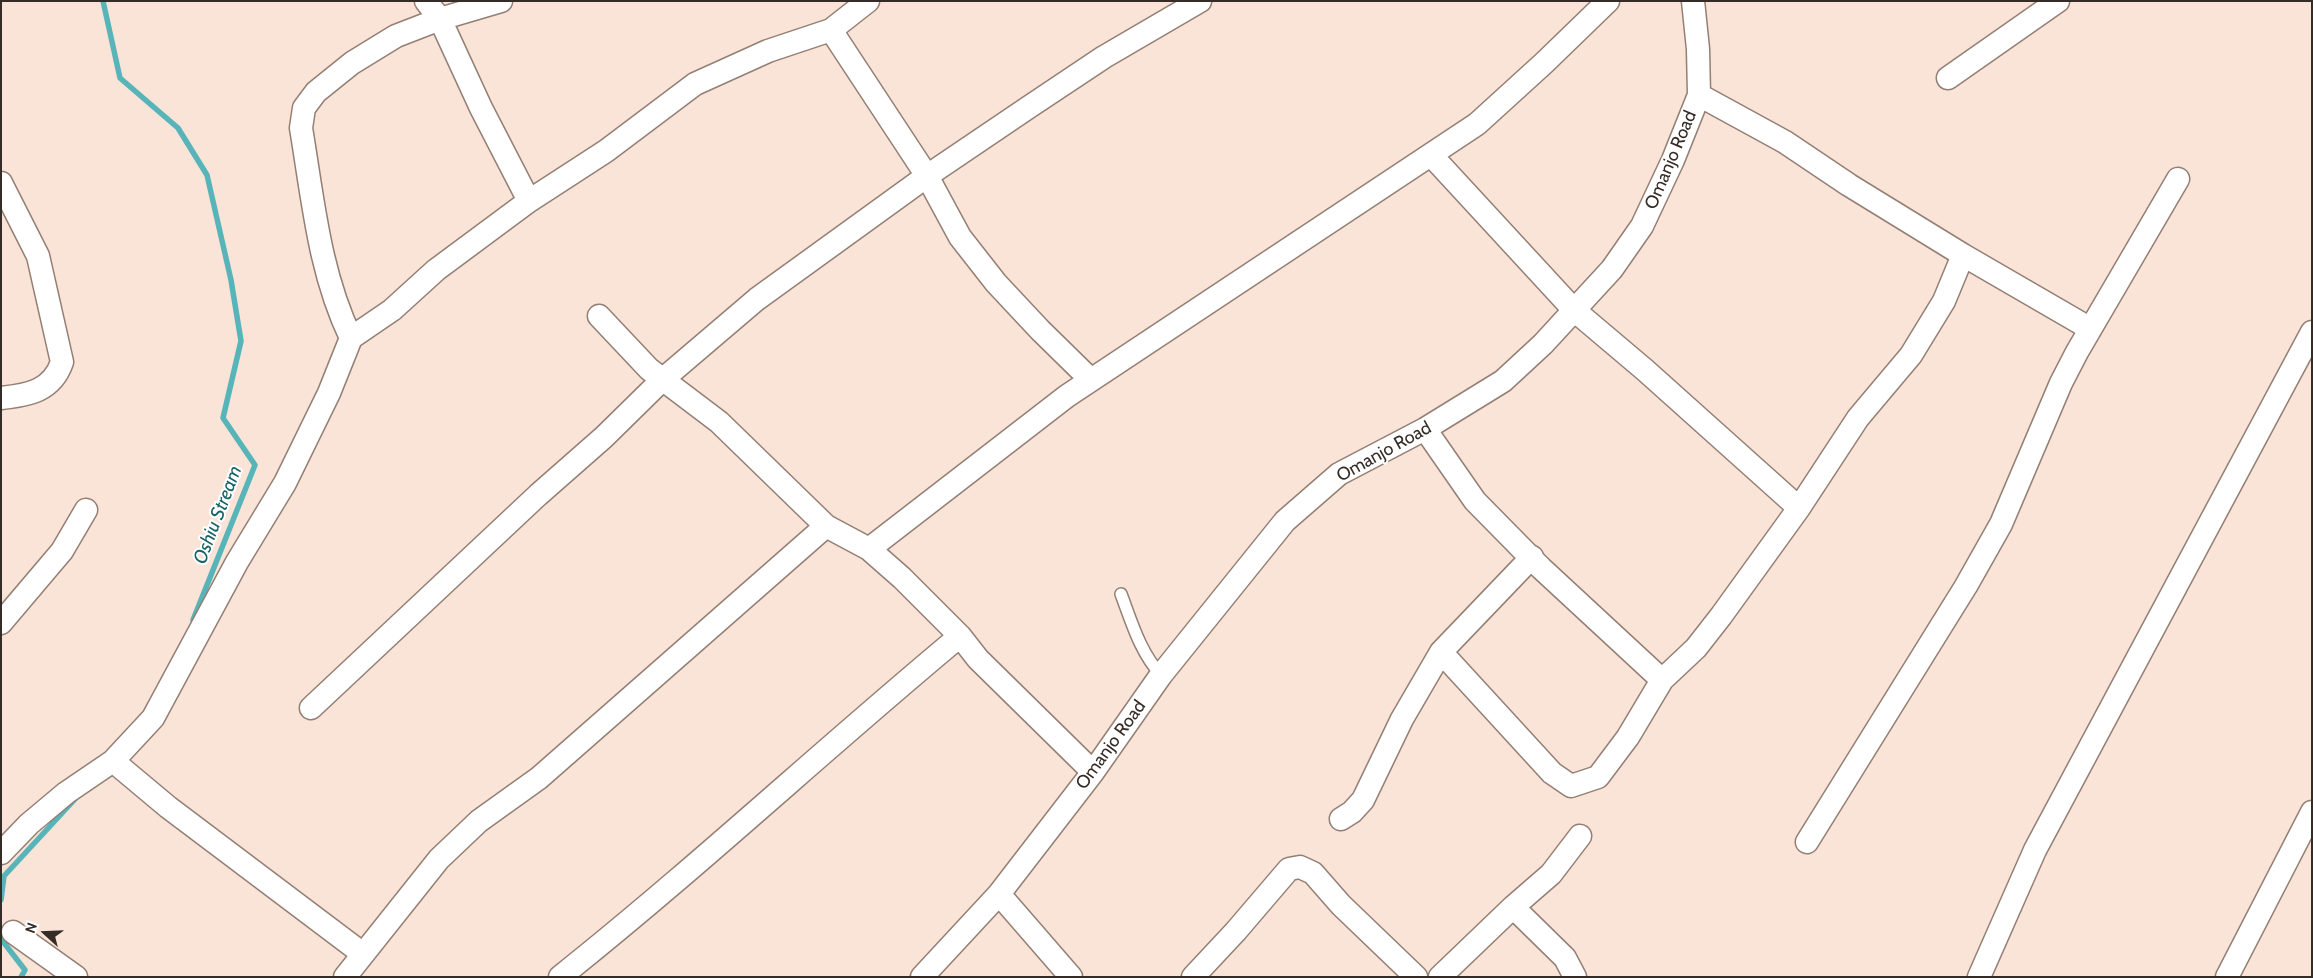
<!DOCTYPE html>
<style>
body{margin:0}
#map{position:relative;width:2313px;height:978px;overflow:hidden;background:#fae3d7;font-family:Cabin,sans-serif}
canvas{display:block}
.frame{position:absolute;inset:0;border:2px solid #352c27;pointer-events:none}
.north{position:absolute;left:20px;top:908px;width:50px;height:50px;-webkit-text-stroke:4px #fff;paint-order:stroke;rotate:290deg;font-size:14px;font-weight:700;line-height:20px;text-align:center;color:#352c27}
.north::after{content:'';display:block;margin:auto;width:18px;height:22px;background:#352c27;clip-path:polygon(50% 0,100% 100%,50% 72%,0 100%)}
</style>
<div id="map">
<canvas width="2313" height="978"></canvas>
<div class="frame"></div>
<div class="north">N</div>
</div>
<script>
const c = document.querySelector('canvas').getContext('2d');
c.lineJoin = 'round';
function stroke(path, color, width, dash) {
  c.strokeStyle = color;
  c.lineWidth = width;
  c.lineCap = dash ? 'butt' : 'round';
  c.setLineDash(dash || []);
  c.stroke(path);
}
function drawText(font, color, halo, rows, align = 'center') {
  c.font = font + ' Cabin,sans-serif';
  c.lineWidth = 4;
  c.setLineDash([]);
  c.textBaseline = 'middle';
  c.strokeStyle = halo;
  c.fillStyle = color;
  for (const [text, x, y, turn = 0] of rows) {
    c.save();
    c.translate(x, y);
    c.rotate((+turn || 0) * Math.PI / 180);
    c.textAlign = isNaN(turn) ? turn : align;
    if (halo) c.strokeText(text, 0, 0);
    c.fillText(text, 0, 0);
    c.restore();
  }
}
const stream = new Path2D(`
 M103,1l17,77 58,50 29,47 24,105 10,61 -18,77 32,47 -62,155
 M1,900l3,-24 72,-78
 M1,939l24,31 -4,7`);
const service = new Path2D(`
 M1121,594c11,29 19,58 40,81`);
const minor = new Path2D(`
 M426,1l14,18 41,89 48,93
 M831,30l96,146 33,61 36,46 44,47 51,50
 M1948,78l110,-77
 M1699,95l86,47 64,43 114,70 126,73
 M1431,155l143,155 71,60 154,138
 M1,183l37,73 24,106c-10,29 -33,33 -61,36
 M599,316l50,53 70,53 107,104 43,23 33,29 58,58 18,23 115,113
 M351,338c-32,-66 -38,-139 -50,-210l3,-20 12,-16 36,-29 44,-27 44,-17 61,-18
 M1425,429l50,72 66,67 121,112
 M869,549l198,-153 410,-272 67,-61 64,-62
 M1,623l61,-72 24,-41
 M1441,652l111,121 19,13 27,-9 30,-40 34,-57 34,-32 25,-32 78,-108 59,-90 53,-63 33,-54 19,-46
 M311,708l227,-213 66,-58 58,-57 95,-81 170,-123 102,-69 75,-50 96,-56
 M113,761l55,46 195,147
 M1341,819l11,-7 11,-12 39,-81 39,-67 91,-95
 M1807,842l159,-256 35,-62 60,-141 16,-31 101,-173
 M1,853l28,-29 37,-31 47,-32 40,-43 84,-156 48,-79 44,-90 22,-55 41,-28 44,-40 93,-69 77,-50 89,-67 73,-33 63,-21 37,-29
 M999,894l72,83
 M1513,907l52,51 10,19
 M13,932l63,45
 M345,977l94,-118 40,-38 60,-43 287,-252
 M560,977c137,-109 265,-229 400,-341
 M922,977l77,-83 94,-122 68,-97 124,-154 54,-47 86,-45 78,-48 40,-37 69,-75 30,-43 31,-66 26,-65 -1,-46 -5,-48
 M1193,977l43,-46 53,-62 11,-2 13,6 28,32 75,72
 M1440,977l73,-70 38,-33 29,-38
 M1979,977l56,-127 277,-518
 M2227,977l85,-165`);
const streetNames = [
 ["Omanjo Road",1671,160,-67],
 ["Omanjo Road",1384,452,-29],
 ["Omanjo Road",1111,745,-54]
];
const waterNames = [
 ["Oshiu Stream",218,515,-69]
];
stroke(stream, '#57b4b9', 5.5);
stroke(service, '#937f74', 14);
stroke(minor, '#937f74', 25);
stroke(service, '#fff', 11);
stroke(minor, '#fff', 22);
drawText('18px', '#352c27', '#fff', streetNames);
drawText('italic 19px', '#166367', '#fff', waterNames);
</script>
